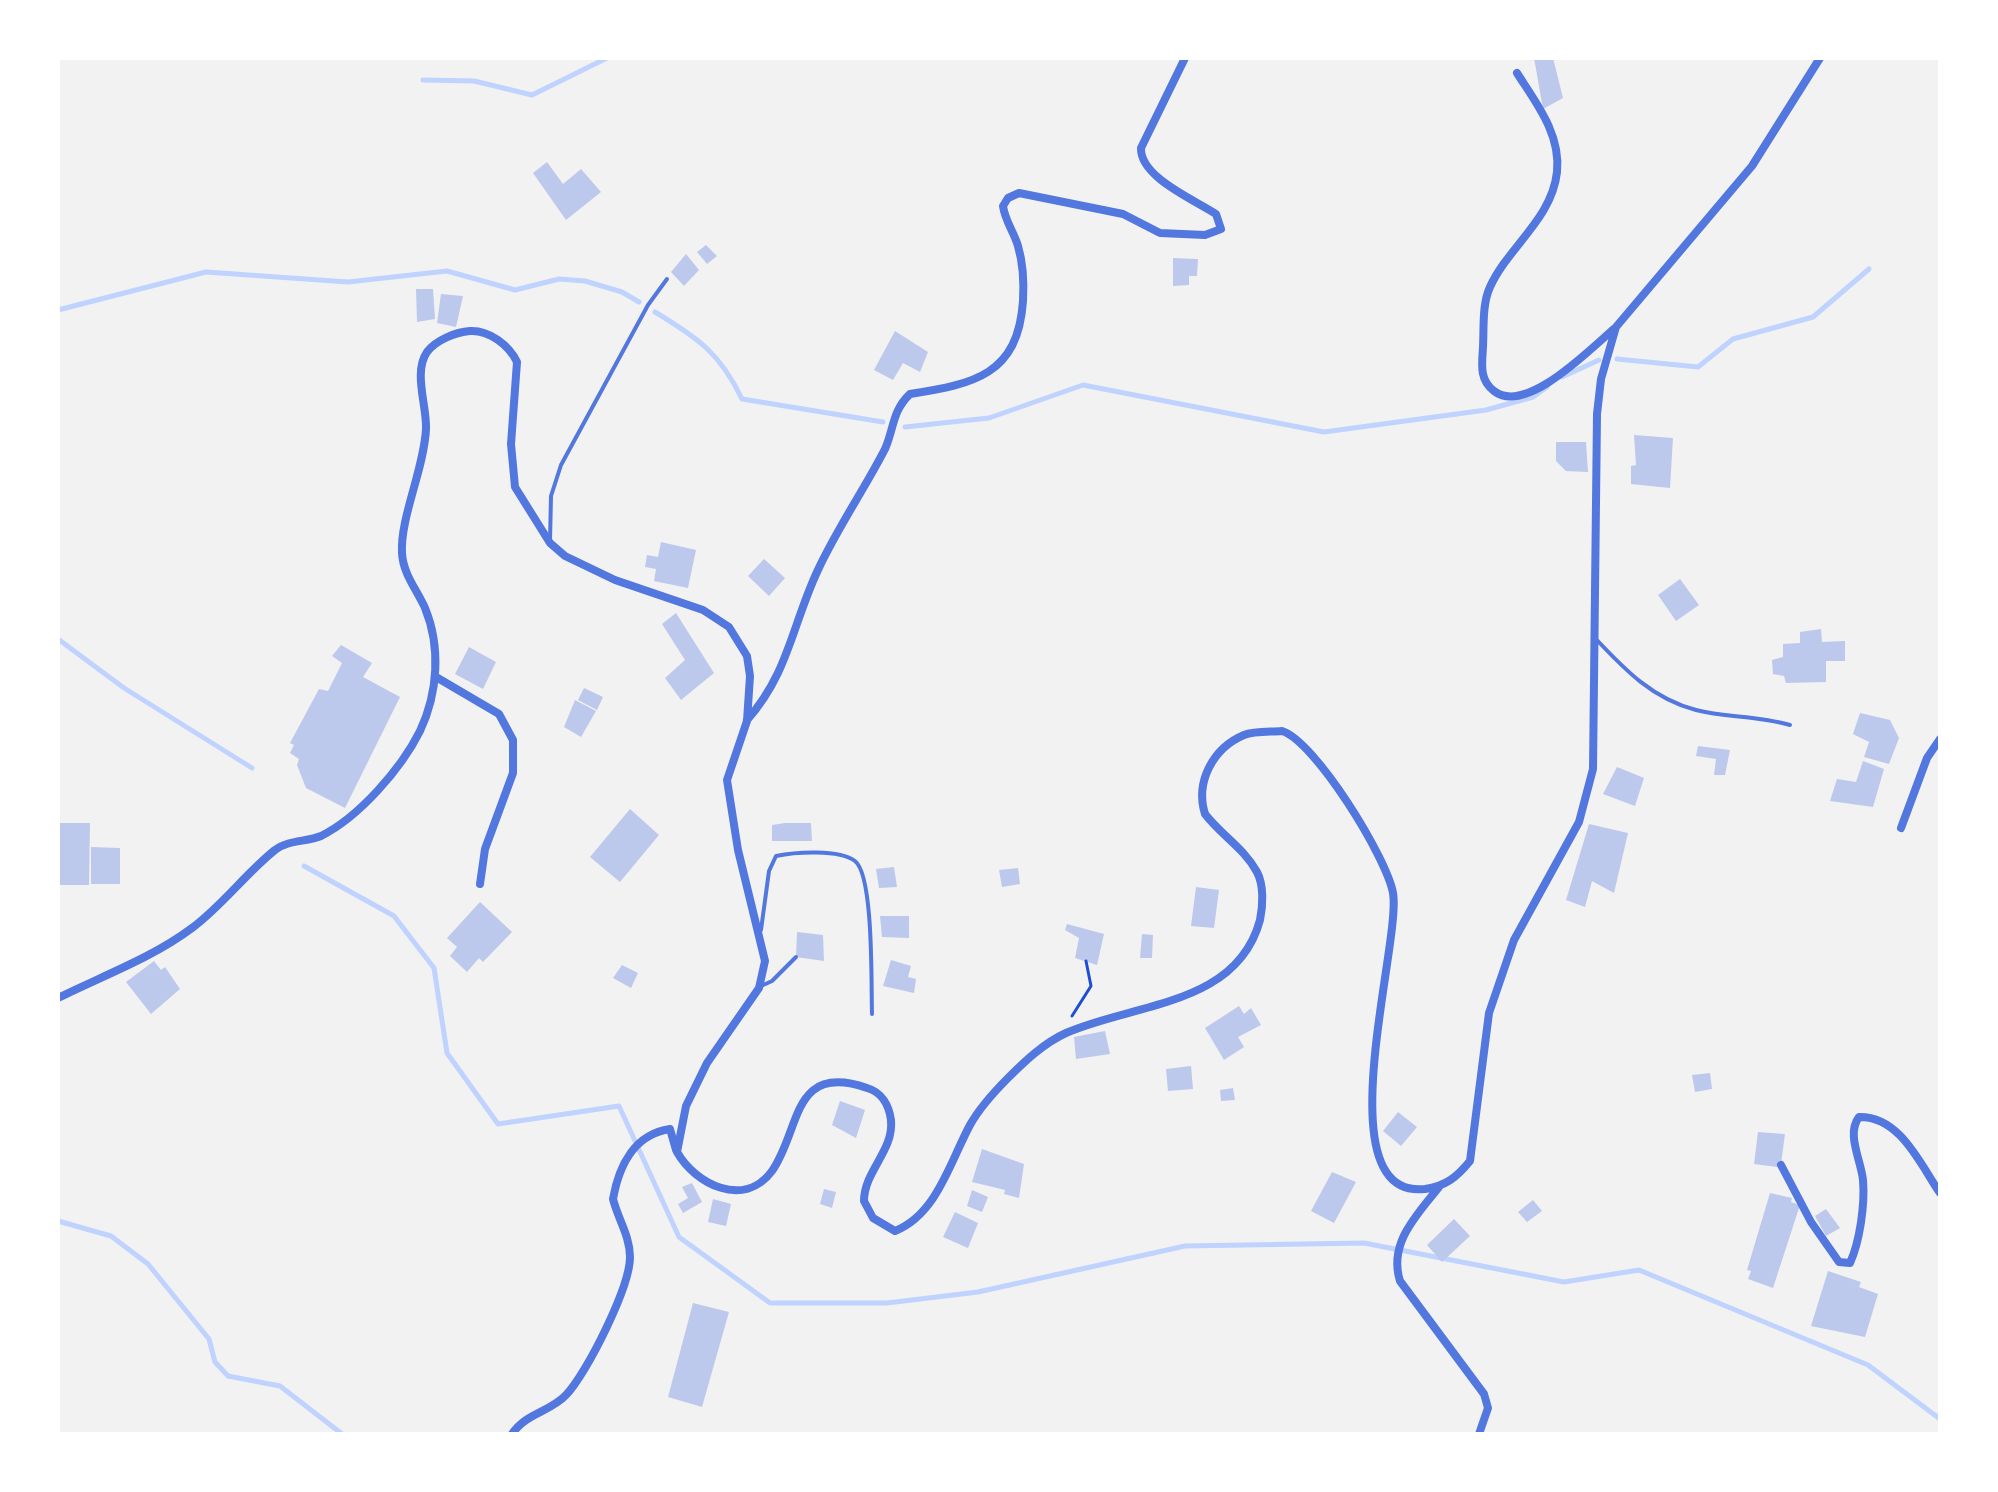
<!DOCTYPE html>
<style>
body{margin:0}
#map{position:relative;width:1998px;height:1492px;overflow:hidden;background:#f2f2f2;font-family:Quicksand,sans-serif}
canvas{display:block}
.frame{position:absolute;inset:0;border:60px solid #fff;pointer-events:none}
</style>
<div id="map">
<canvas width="1998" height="1492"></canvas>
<div class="frame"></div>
</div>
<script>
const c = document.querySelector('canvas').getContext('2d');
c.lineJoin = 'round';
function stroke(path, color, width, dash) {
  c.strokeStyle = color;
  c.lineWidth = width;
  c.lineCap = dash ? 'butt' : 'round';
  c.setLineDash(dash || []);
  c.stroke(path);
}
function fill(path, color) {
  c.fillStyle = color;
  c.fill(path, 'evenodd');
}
const stream = new Path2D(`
 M423,80l51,1 58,14 75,-37
 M58,310l148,-38 142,10 99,-11 68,19 44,-11 26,2 37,11 17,10
 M655,312c43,26 65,41 87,87l141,23
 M1617,359l81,8 35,-28 80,-22 56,-48
 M1562,377l37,-17
 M905,427l84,-9 94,-33 241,47 162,-22 47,-13 14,-10
 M58,639l66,49 128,80
 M304,866l90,50 40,52 13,85 51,71 121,-18 60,131 91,66h117l91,-11 207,-46 179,-3 200,39 75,-12 229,95 72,54
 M58,1221l53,15 37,28 61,75 6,23 13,14 52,10 62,48`);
const building = new Path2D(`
 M1534,58h19l10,40 -20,11z
 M547,162l16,22 18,-15 20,23 -35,28 -33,-47z
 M706,245l11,11 -10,8 -10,-12z
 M686,254l13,16 -15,16 -13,-14z
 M1173,258l25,1 -1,17h-8v9l-16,1z
 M416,289h17l2,30 -18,3z
 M441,294l22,2 -7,31 -19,-4z
 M895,331l33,21 -8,20 -17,-9 -10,17 -19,-10z
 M1634,435l39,3 -3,50 -39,-4v-18l5,-1z
 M1556,442h30l2,30 -22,-1 -10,-10z
 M661,542l35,8 -8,38 -34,-7 2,-12 -11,-2 2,-12 11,2z
 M764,559l21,19 -16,18 -21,-20z
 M1680,579l19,26 -23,16 -18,-26z
 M676,613l38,60 -33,27 -16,-22 20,-18 -23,-36z
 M1821,629l1,13 23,-1v20h-19v21l-40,1 -2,-7 -11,-2 -1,-14 11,-3v-13l17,-1v-11z
 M341,645l31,18 -9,14 37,20 -55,111 -39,-20 -9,-23 2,-6 -9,-6 4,-8 -4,-2 29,-54 9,2 14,-28 -10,-7z
 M469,647l27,15 -13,27 -28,-15z
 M584,688l19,9 -6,13 -19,-10z
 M575,700l21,11 -15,26 -17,-10z
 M1860,713l30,7 9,18 -10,26 -25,-7 5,-15 -16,-8z
 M1698,746l32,4 -5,25h-11l2,-16 -20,-3z
 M1863,761l21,8 -11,38 -43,-6 7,-22 19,3z
 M1617,767l27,11 -9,28 -32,-12z
 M630,809l29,26 -39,47 -30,-25z
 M58,823h32l-1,62h-31z
 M785,823h26l1,18h-40v-16z
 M1589,824l39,9 -14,60 -22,-12 -7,26 -19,-7z
 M91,847l29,1v36h-29z
 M894,867l3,20 -18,1 -3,-19z
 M1018,868l2,16 -18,3 -3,-17z
 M1196,887l23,3 -5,38 -23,-2z
 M480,902l32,30 -29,30 -4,-4 -12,14 -17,-16 7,-9 -10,-9z
 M880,916h29v22l-27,-1z
 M1067,924l37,10 -7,31 -22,-7 4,-20 -14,-8z
 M797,932l26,3 1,26 -28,-4z
 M1142,934l11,1 -1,23h-12z
 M891,960l20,6 -3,11 8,2 -2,14 -31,-7z
 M154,961l7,9 4,-3 15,22 -29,25 -25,-32z
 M622,965l16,8 -7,15 -18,-10z
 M1239,1006l5,8 7,-6 10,17 -23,12 6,10 -20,13 -19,-32z
 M1105,1031l5,23 -34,5 -2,-22z
 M1191,1066l2,23 -25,2 -2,-22z
 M1710,1073l2,16 -17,3 -3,-17z
 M1233,1088l2,12 -14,1 -1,-11z
 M840,1101l25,9 -9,28 -24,-13z
 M1398,1112l19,15 -16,19 -18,-15z
 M1758,1132l27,2 -4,30 -4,3 -23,-3z
 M982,1149l42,15 -5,34 -15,-4 1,-4 -33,-8z
 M1332,1172l24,10 -22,41 -23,-12z
 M692,1183l10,19 -19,11 -5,-9 10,-6 -6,-11z
 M824,1189l12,3 -4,16 -12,-4z
 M972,1190l16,7 -6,15 -15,-6z
 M1770,1193l22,5 -1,4 9,3 -27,83 -25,-9 3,-8 -4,-1z
 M713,1199l18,5 -5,22 -18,-4z
 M1533,1200l9,11 -15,11 -9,-10z
 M1826,1209l14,19 -14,8 -11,-20z
 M955,1212l23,11 -10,25 -25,-11z
 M1454,1219l16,17 -28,26 -15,-17z
 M1828,1271l33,11 -2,5 19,7 -13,43 -54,-11z
 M693,1303l36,9 -27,95 -34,-10z`);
const path = new Path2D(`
 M1072,1016l19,-30 -5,-25`);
const service = new Path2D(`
 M550,541l1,-45 10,-31 87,-160 19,-26
 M1595,638c30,32 58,61 101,72 30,8 60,5 94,15
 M761,930l8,-59 7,-15c19,-4 63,-7 79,5 19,15 16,126 17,153
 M761,986l11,-5 24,-24`);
const minor = new Path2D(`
 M1517,73c19,30 44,61 40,99 -5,47 -49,75 -67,115 -8,17 -6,41 -7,60 -1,17 -4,33 11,44 32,25 97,-43 121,-63
 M436,677l63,37 14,26v33l-28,76 -5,35
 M747,720c41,-46 45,-94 70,-148 19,-42 47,-82 68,-123 9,-20 7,-38 25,-55 64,-10 108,-19 113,-93 1,-17 0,-38 -5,-55 -4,-14 -13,-25 -15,-40l5,-8 11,-5 104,21 37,19 45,2 16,-6 -5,-15c-23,-15 -76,-37 -75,-66l44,-90
 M1901,828l26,-70 13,-19
 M58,998c44,-22 94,-40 134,-70 30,-22 54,-55 83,-78 12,-10 32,-8 46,-14 38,-19 80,-67 99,-105 18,-38 21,-84 5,-123 -8,-18 -22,-34 -23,-55 -2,-35 22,-84 24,-124 1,-23 -13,-57 1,-77 9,-12 29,-20 43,-21 19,-1 39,14 47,31l-6,82 4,43 35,56 15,13 50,24 88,30 26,17 18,29 3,20 -3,45 -20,59 11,70 27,111 -6,27 -52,75 -21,43 -9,46c18,32 67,57 95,19 29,-41 19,-109 95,-83 15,4 22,18 24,32 3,31 -27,51 -27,81l9,17 22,13c42,-17 55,-69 75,-106 9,-16 25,-34 38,-47 17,-17 36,-35 58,-45 68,-30 171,-27 194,-113 3,-14 4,-35 -3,-48 -13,-24 -36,-37 -52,-58 -10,-32 8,-66 39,-79 10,-4 26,-3 38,-4 33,10 105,127 111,162 9,49 -70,307 32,296 21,-3 32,-12 45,-28l19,-148 25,-73 65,-118 14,-53 4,-355 4,-35 15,-52 136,-161 68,-108
 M1781,1165l30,57 28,40 11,1c10,-22 15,-59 13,-83 -2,-20 -17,-46 -4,-63 41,-1 61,47 81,76
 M1439,1187c-22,28 -51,56 -39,94l84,113 4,14 -9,26
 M512,1434c14,-21 38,-22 54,-39 21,-22 64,-108 64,-138 0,-21 -12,-38 -17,-58 6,-34 22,-65 57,-70l6,21`);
stroke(stream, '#bfd3fe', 5);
fill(building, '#bdc9ec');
stroke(path, '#1d4ed8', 3);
stroke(service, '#5277de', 4);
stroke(minor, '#5277de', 8);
</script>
